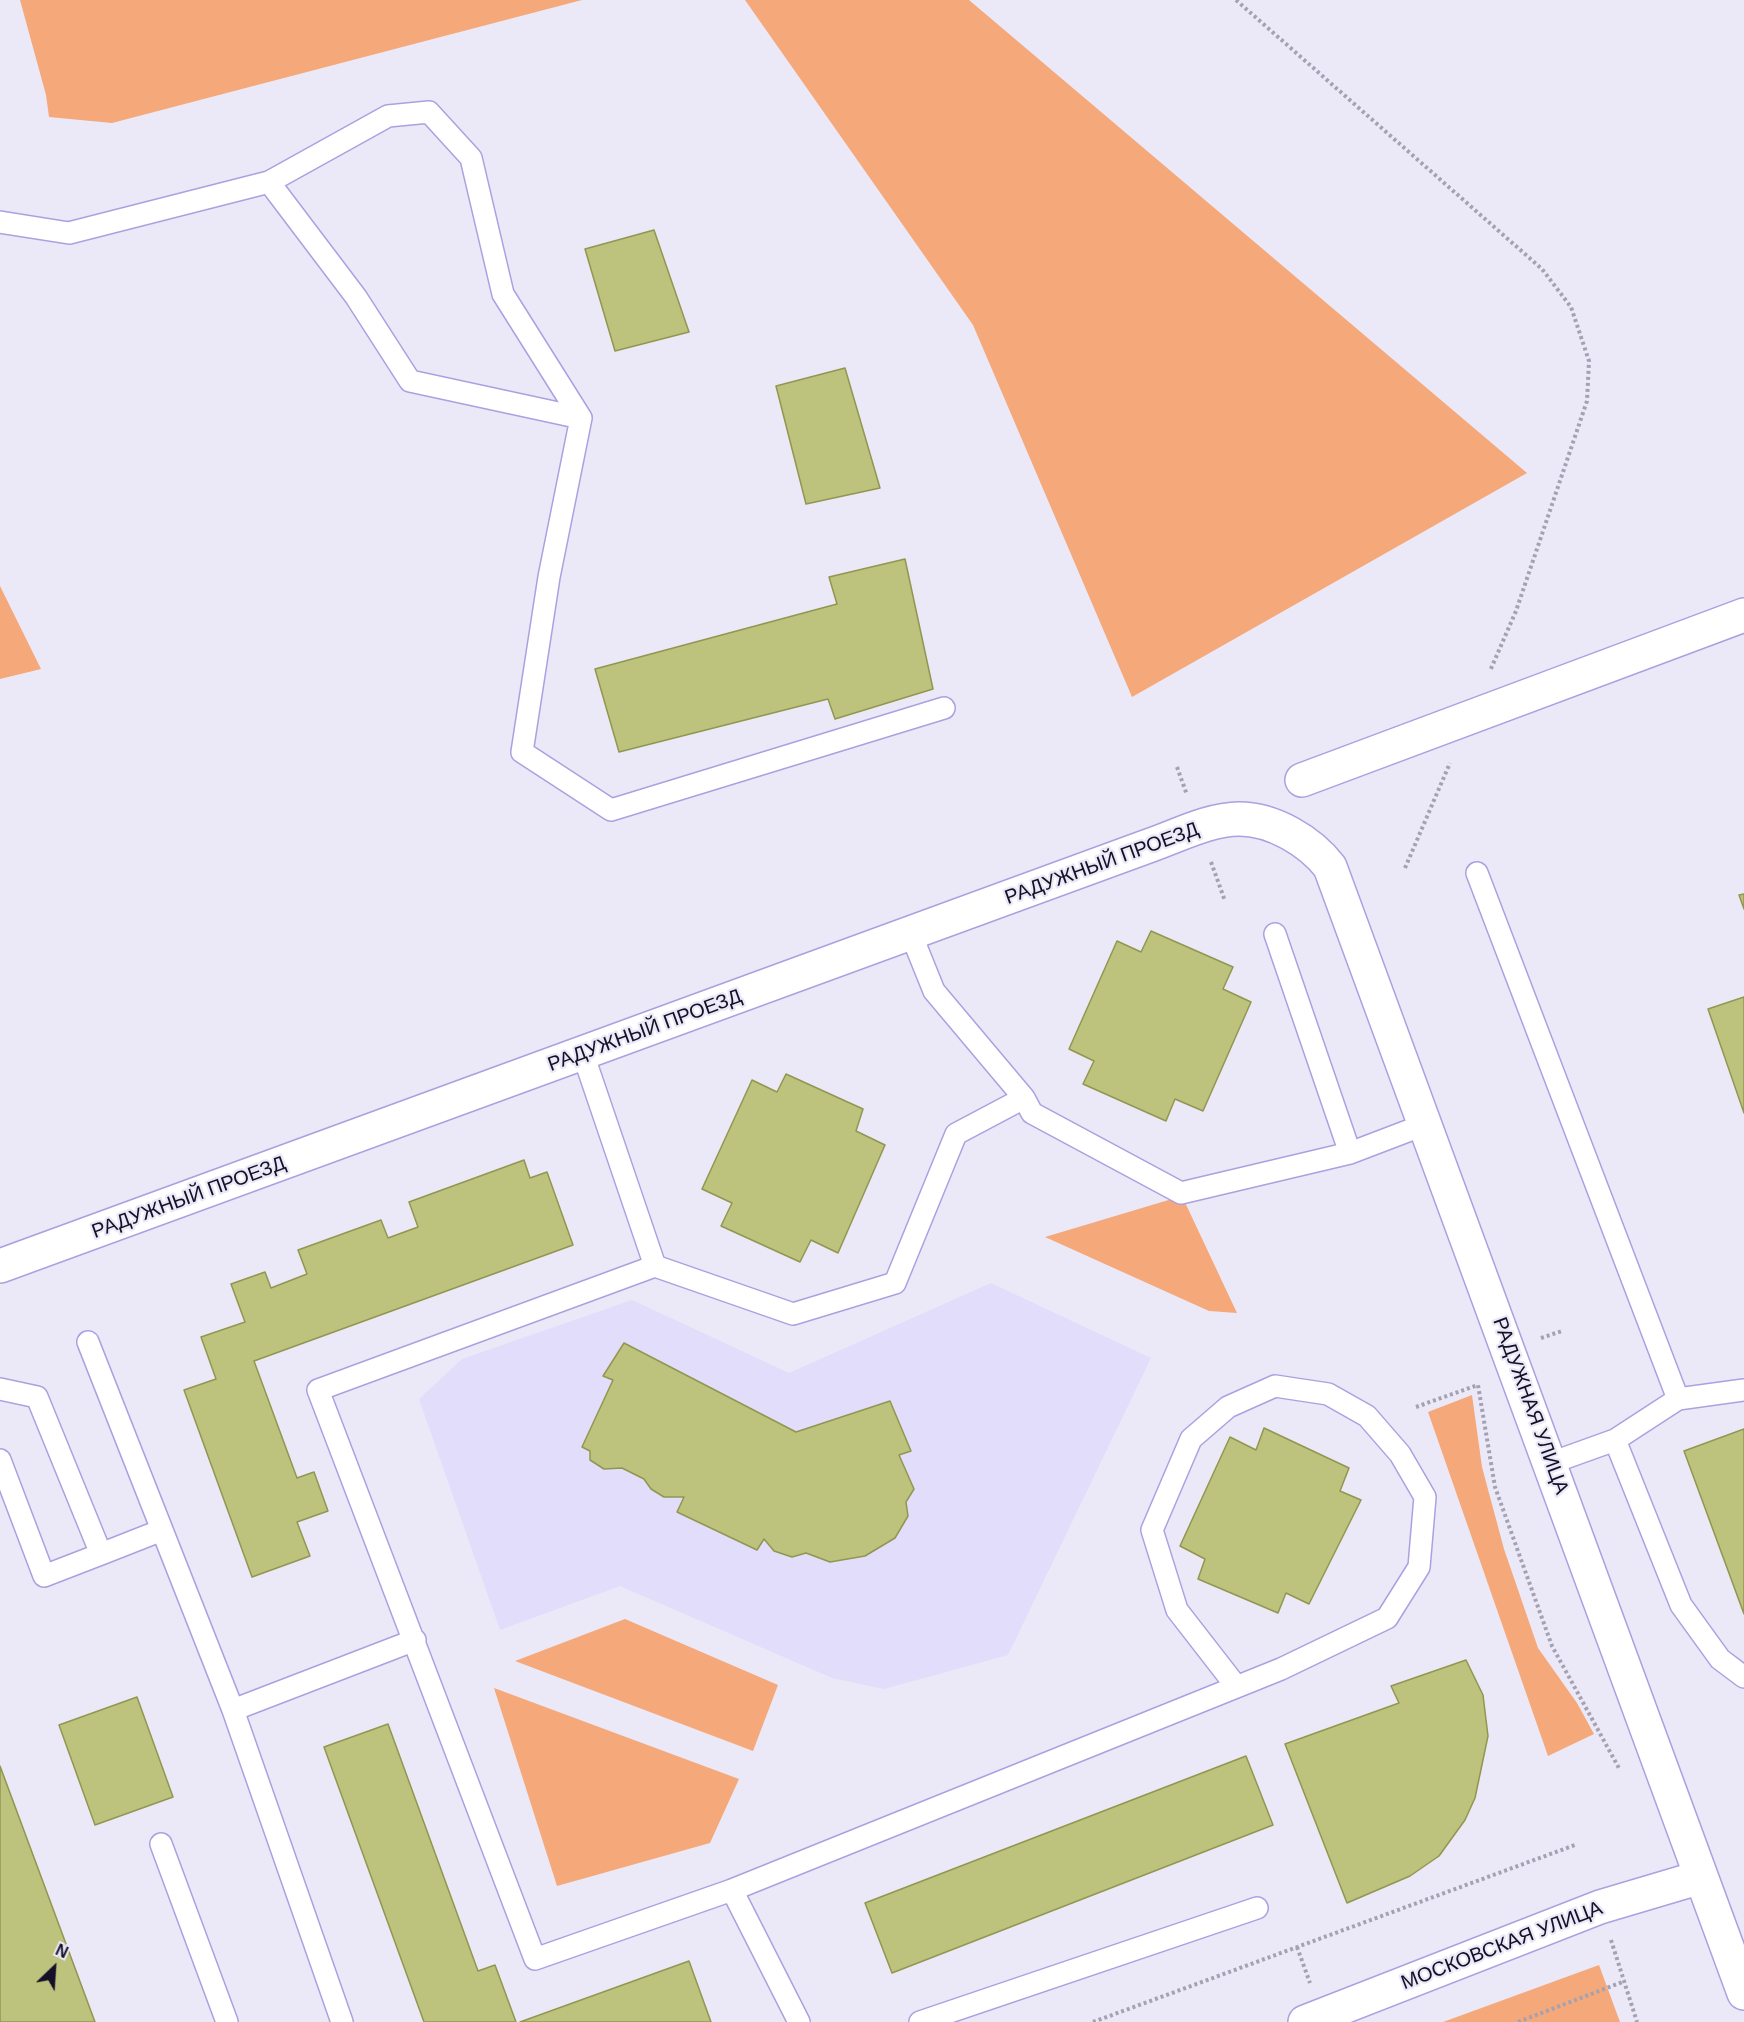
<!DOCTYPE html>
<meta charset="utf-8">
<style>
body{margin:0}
#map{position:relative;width:1744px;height:2022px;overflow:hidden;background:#ebe9f7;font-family:Helvetica,sans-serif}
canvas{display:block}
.north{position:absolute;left:24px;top:1938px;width:60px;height:60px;-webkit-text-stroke:4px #ebe9f7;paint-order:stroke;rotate:25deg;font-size:16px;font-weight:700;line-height:24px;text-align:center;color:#151027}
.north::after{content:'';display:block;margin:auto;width:21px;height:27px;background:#151027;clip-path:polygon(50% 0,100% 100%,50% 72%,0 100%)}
</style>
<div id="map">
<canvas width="1744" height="2022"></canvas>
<div class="north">N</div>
</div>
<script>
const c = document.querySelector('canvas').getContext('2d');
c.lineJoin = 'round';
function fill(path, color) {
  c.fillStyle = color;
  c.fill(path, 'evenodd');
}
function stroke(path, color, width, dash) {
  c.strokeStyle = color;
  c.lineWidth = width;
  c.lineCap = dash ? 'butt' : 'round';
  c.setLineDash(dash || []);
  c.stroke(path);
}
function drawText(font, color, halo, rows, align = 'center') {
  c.font = font + ' Helvetica,sans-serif';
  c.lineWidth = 4.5;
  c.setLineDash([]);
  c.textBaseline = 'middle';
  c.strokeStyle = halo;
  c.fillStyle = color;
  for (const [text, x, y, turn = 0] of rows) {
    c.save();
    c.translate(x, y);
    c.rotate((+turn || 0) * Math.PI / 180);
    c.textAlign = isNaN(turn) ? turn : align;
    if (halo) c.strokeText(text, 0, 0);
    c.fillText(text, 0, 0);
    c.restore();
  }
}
const built = new Path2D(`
 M991,1283l160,75 -143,297 -124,34 -52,-11 -212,-92 -120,44 -81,-231 43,-40 170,-59 157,73z`);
const green = new Path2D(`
 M20,0h562l-470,123 -63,-6 -3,-22z
 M745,0h224l558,473 -395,224 -159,-372z
 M0,586l41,83 -41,10z
 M1182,1196l55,117 -28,-2 -164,-74z
 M1472,1395l10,72 22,82 34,99 39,55 17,31 -46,22 -120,-344z
 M625,1619l153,66 -25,66 -238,-90z
 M494,1688l245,91 -29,64 -153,43z
 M1599,1965l21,57h-177z`);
const building = new Path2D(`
 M654,230l35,102 -74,19 -30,-102z
 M845,368l35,120 -74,16 -30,-118z
 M905,559l28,130 -98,30 -7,-20 -209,53 -24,-83 242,-65 -8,-27z
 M1744,894v15l-5,-14z
 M1151,931l82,36 -10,22 28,13 -48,109 -28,-12 -9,22 -83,-37 11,-23 -25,-12 48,-108 24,11z
 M1744,997v116l-36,-104z
 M786,1074l77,35 -7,22 29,14 -47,108 -27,-13 -11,22 -79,-36 11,-23 -30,-14 50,-109 25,12z
 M524,1160l6,18 17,-6 26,73 -319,116 43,117 17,-6 14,39 -31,11 13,34 -58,21 -68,-187 32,-11 -15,-42 44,-15 -14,-38 34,-12 6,16 36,-14 -9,-24 83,-30 7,18 30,-11 -9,-25z
 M624,1343l172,89 94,-31 21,50 -12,4 15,34 -8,13 2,14 -13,22 -30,18 -35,6 -24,-9 -14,4 -18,-6 -10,-12 -7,11 -80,-38 7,-15h-20l-13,-8 -7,-10 -22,-11 -18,1 -14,-9v-9l-8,-4 31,-67 -10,-4z
 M1264,1428l85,40 -9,23 21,9 -52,104 -23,-11 -8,20 -80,-34 7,-20 -25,-13 50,-109 26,13z
 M1744,1429v185l-60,-163z
 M1466,1660l17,35 5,41 -13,62 -10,22 -26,36 -29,20 -63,27 -62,-159 114,-41 -8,-17z
 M137,1697l36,100 -78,28 -36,-100z
 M388,1724l90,247 17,-6 21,57h-92l-100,-275z
 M1246,1756l27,69 -381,148 -27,-70z
 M0,1766l95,256h-95z
 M689,1961l22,61h-191z`);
const path = new Path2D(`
 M1236,0l306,269 29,38 18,54 -2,40 -71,210 -26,60
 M1177,767l10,28
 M1211,862l14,39
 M1405,868l45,-105
 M1541,1338l21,-7
 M1416,1407l62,-22 17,102 57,159 68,124
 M1611,1940l26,82
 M1297,1947l13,36
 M1093,2022l482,-177
 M1518,2022l107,-41`);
const service = new Path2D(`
 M269,182l119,-66 41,-4 42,46 32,136 78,124
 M0,222l69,11 200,-51 87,115 54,84 171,37 -32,159 -27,175 89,58 333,-102
 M1477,873l201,526
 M911,934l23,57 90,107 8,15 149,80 169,-40 76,-29
 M1275,934l75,219
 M583,1054l72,212
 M88,1342l145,368 109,312
 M0,1389l37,8 64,157 -57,22 -44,-116
 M1615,1440l66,165 39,54 24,18
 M1551,1463l64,-23 63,-41 66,-9
 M101,1554l61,-24
 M233,1710l182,-70
 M161,1844l66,178
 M732,1890l549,-221 106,-51 32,-51 6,-70 -25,-43 -33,-38 -39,-22 -53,-8 -47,21 -37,32 -39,91 25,80 59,76
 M799,2022l-67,-132 -197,69 -217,-569 337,-124 138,48 102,-31 61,-149 68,-36
 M920,2022l337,-114`);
const minor = new Path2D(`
 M1302,780l442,-165
 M0,1266l1151,-421c26,-9 59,-26 88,-26 34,0 71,22 91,48l414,1126
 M1305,2022l295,-115 101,-30`);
const streetNames = [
 ["РАДУЖНЫЙ ПРОЕЗД",1102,864,-20],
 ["РАДУЖНЫЙ ПРОЕЗД",645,1031,-20],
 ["РАДУЖНЫЙ ПРОЕЗД",189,1198,-20],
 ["РАДУЖНАЯ УЛИЦА",1530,1406,70],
 ["МОСКОВСКАЯ УЛИЦА",1502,1946,-21]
];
fill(built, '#e1ddfb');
fill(green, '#f5a87a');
fill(building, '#bdc27c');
stroke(building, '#929651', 1.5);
stroke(service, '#aba1e1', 24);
stroke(minor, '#aba1e1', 36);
stroke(path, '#a4a1b2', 4, [3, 3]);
stroke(service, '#fff', 21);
stroke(minor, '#fff', 33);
drawText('20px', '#151027', '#ebe9f7', streetNames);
</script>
